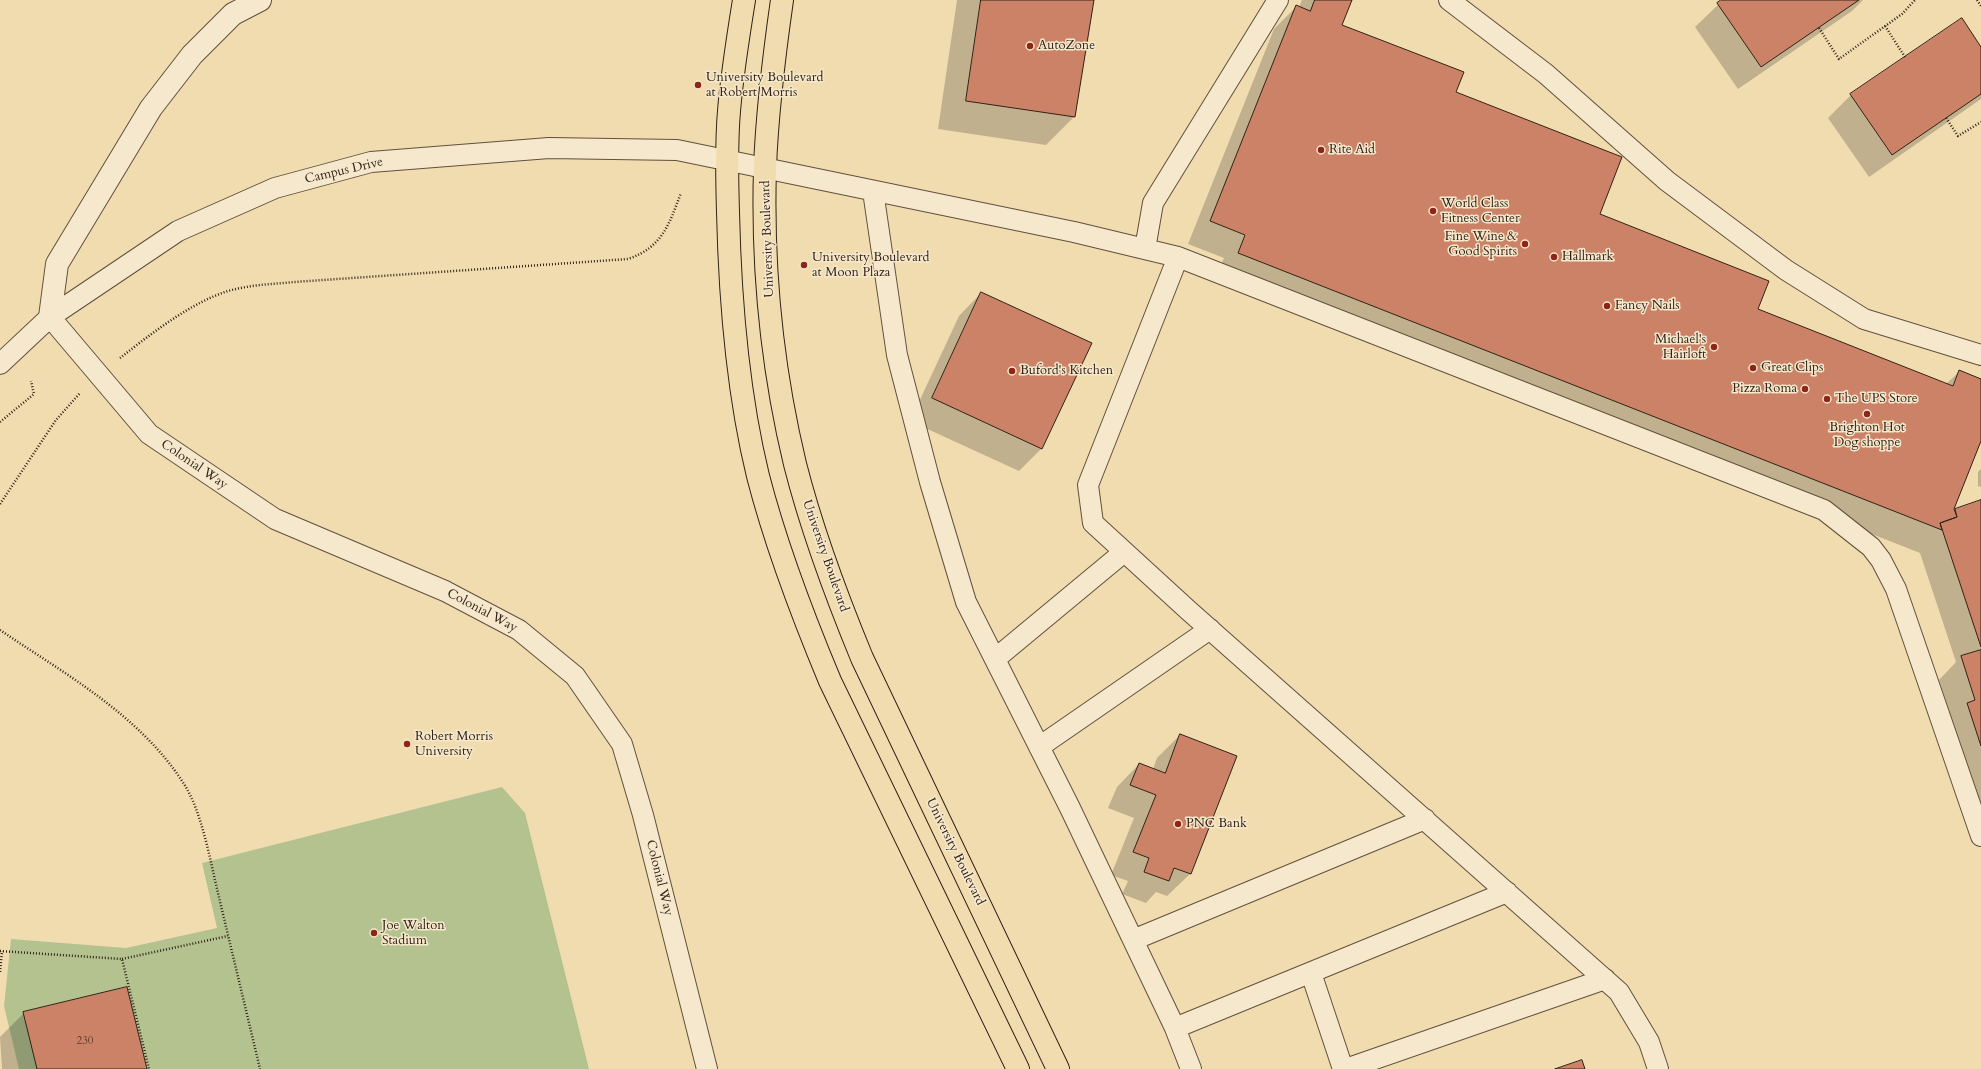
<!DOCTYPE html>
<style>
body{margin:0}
canvas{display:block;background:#f1dcb0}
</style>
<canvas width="1981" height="1069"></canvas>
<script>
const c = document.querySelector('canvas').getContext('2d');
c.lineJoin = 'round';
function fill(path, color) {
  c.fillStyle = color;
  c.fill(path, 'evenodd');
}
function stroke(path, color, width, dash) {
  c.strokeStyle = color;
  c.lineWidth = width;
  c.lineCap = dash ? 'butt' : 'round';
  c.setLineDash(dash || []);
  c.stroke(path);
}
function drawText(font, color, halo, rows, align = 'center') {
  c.font = font + ' Cardo,serif';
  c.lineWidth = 3;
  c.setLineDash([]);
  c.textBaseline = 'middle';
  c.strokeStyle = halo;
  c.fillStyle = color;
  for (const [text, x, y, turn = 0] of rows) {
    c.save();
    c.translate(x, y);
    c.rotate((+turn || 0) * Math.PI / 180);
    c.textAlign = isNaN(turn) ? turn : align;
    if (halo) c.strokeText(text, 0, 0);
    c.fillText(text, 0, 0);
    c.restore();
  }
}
const green = new Path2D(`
 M502,787l23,26 64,256h-570l-15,-63 7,-67 115,9 91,-20 -15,-65z`);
const shadow = new Path2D(`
 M957,0h136l-18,116 -29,29 -108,-16z
 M1302,0h49l-10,25 113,67 144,122 158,96 190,74 14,-13 21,9v59l-28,72 28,-10v336l-36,-111 7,-6 -13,-40 17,-18 -36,-109 -704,-277 8,-18 -36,-14 86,-215 22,-22h3z
 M1723,0h140l-11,11 -114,78 -43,-62z
 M1961,20l20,28v51l-112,78 -41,-59 23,-23z
 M981,293l60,156 -22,22 -109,-50 49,-105z
 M1981,469v18l-3,-1v-14z
 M1180,735l55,21 -45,118 -23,22 -11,-4 -10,11 -24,-9 6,-13 -17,-6 23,-57 -26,-10 9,-21 22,-23 14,5 4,-11z
 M24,1013l122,56h-144l-2,-32z`);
const building = new Path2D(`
 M981,0h113l-19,117 -109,-16z
 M1315,0h37l-10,25 122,47 -8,20 166,65 -22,57 169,67 -11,28 195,77 6,-16 22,9v62l-27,68 3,8 -17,6 2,7 -704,-277 7,-18 -35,-14 86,-216 14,6z
 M1721,0h138l-98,67 -44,-64z
 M1962,18l19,29v47l-89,61 -42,-61z
 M981,292l111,51 -50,106 -110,-51z
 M1981,500v147l-41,-124 17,-6 -2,-8z
 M1981,650v96l-14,-43 8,-3 -14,-44z
 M1180,734l57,22 -46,118 -17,-6 -5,13 -25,-9 5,-14 -16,-6 23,-57 -26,-10 9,-22 26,10z
 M127,987l20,82h-110l-14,-57z
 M1582,1060l3,9h-30z`);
const path = new Path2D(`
 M1977,0l4,6
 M1885,26l20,31
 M1819,28l20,31 63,-45 13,-14
 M1946,118l12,18 23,-14
 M120,358c31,-24 70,-55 108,-67 21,-6 44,-7 66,-9l334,-23c35,-12 41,-35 53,-66
 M0,422l34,-28 -3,-13
 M0,504l56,-84 24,-27
 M0,630c65,44 140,85 184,154 18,28 26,76 34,109 14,59 28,117 42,176
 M0,951l122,8 27,110
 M122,959l106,-23
 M0,972l2,-21`);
const lane = new Path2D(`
 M1449,0l97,74 121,107 119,89 78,49 117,36
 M873,191l24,164 33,127 36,120 104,206 105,220 332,-136
 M1145,249l8,-46 125,-203
 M1178,257l-90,228 5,38 95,87 431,382 30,50 9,27
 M50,317l99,117 126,85 170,72 74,39 56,46 47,68 21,71 64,254
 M0,364l50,-47 128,-86 97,-43 96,-26 178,-14 128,2 397,82 104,25 646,253 47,37 10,13 15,29 85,247
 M995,659l129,-107
 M1039,747l171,-118
 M1133,940l292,-121
 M1311,973l32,96
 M1175,1028l16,41
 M1346,1069l259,-90`);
const street = new Path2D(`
 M50,317l7,-53 94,-156 41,-53 41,-41 27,-14`);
const primary = new Path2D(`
 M744,0c-6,37 -12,74 -15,111 -3,34 -2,68 -1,101 2,89 9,178 30,264 18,70 44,138 72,205l188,388
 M782,0c-8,56 -15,112 -17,168 -3,98 7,200 30,296 17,67 41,131 67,194l196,411`);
const markers = [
 [1030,46,4,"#8f2418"],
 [698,85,4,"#8f2418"],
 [1321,150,4,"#8f2418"],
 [1433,211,4,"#8f2418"],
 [1525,244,4,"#8f2418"],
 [1554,257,4,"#8f2418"],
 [804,265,4,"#8f2418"],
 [1607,306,4,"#8f2418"],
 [1714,347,4,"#8f2418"],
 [1753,368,4,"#8f2418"],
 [1012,371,4,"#8f2418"],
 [1805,389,4,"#8f2418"],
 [1827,399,4,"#8f2418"],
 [1867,414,4,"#8f2418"],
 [407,744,4,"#8f2418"],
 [1178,824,4,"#8f2418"],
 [374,933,4,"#8f2418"]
];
const numberNames = [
 ["230",85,1041]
];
const poiNames = [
 ["AutoZone",1038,46],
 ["University Boulevard",706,78],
 ["at Robert Morris",706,93],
 ["Rite Aid",1329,150],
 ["World Class",1441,204],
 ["Fitness Center",1441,219],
 ["Fine Wine &",1517,237,"right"],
 ["Good Spirits",1517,252,"right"],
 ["Hallmark",1562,257],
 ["University Boulevard",812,258],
 ["at Moon Plaza",812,273],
 ["Fancy Nails",1615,306],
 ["Michael's",1706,340,"right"],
 ["Hairloft",1706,355,"right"],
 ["Great Clips",1761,368],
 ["Buford's Kitchen",1020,371],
 ["Pizza Roma",1797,389,"right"],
 ["The UPS Store",1835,399],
 ["Brighton Hot",1867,428,"center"],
 ["Dog shoppe",1867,443,"center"],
 ["Robert Morris",415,737],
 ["University",415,752],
 ["PNC Bank",1186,824],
 ["Joe Walton",382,926],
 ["Stadium",382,941]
];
const streetNames = [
 ["Campus Drive",344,171,-13],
 ["University Boulevard",768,239,-92],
 ["Colonial Way",194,465,34],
 ["University Boulevard",825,556,71],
 ["Colonial Way",482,611,28],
 ["University Boulevard",955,852,64],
 ["Colonial Way",659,878,76]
];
fill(green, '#b4c290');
fill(shadow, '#0003');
fill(building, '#cb8266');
stroke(building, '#312217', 1);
stroke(lane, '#61503d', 22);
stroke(street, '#61503d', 24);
stroke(primary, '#312217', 24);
stroke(path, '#312217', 2.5, [1, 2]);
stroke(lane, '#f6e8cc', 20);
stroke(street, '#f6e8cc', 22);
stroke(primary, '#f1dcb0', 22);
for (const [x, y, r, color] of markers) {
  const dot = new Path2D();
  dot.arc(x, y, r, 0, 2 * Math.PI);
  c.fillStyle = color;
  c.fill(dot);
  stroke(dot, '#f6e8cc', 1.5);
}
drawText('11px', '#583a2b', null, numberNames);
drawText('13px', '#312217', '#f6e8cc', poiNames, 'left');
drawText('13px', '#312217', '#f6e8cc', streetNames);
</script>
